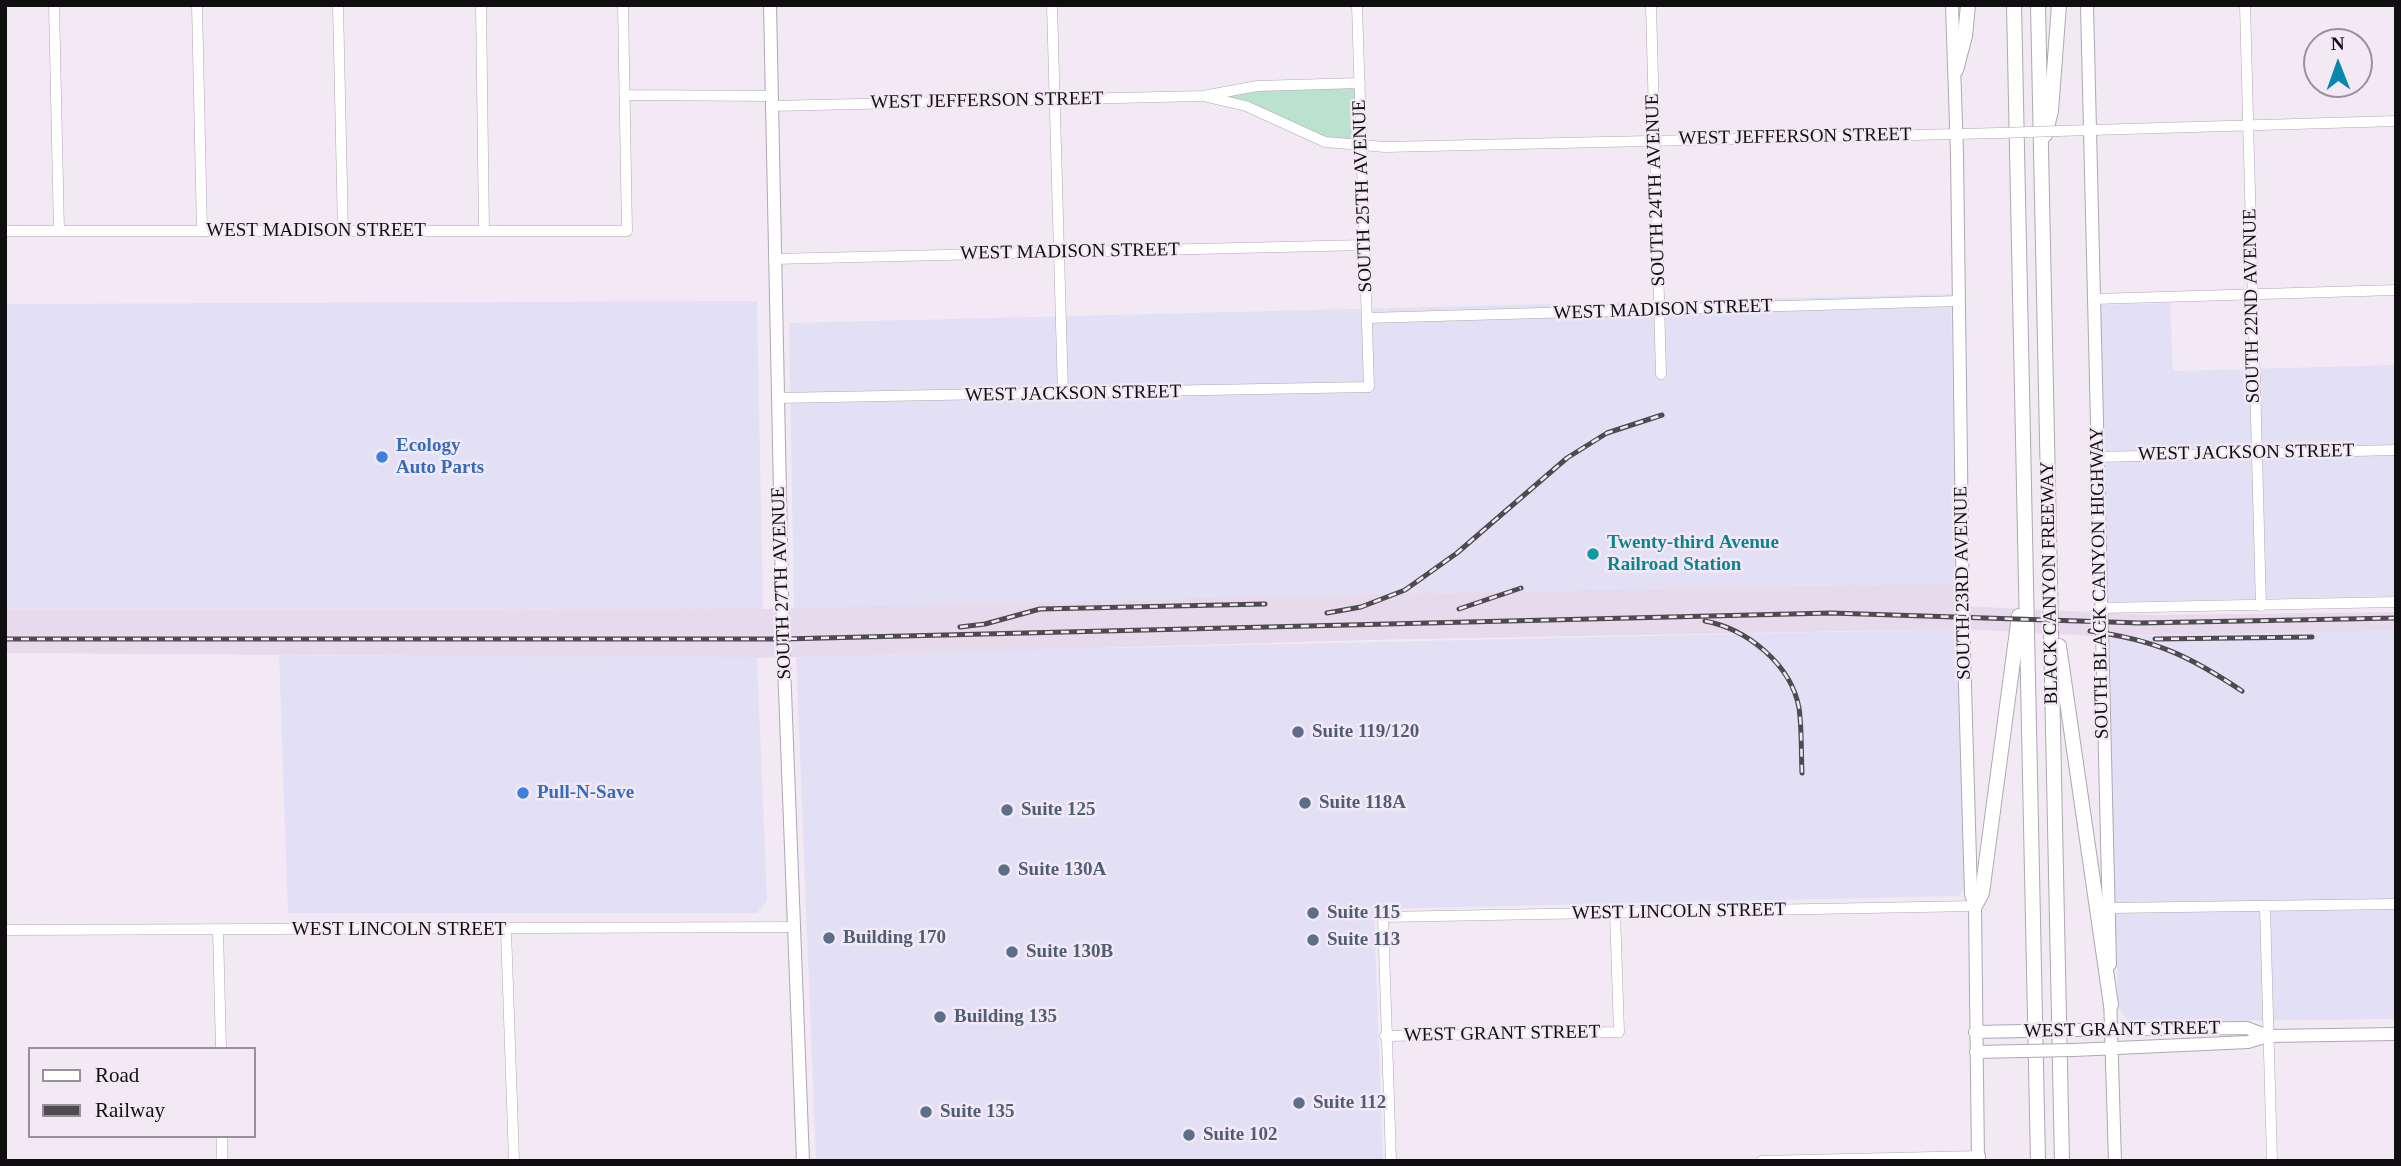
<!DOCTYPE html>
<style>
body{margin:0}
#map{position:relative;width:2401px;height:1166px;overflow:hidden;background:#f2e9f5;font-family:"Times New Roman",serif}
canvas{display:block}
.frame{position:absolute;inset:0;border:7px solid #100e11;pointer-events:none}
.legend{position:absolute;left:28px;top:1047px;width:228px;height:91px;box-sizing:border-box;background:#f2e9f5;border:2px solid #98919a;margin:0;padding:9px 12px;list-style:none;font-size:21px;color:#100e11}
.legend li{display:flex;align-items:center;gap:14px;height:35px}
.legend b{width:35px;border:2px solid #98919a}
.north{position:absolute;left:2303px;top:28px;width:70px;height:70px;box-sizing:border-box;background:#f2e9f5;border:2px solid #98919a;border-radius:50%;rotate:359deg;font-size:19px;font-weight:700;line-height:28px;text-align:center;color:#100e11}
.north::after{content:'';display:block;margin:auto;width:24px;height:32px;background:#058aab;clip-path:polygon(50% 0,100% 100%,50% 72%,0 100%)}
</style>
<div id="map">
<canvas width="2401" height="1166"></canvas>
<div class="frame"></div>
<ul class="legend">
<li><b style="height:9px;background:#fff"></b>Road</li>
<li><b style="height:9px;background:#4e4a4f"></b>Railway</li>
</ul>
<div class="north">N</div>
</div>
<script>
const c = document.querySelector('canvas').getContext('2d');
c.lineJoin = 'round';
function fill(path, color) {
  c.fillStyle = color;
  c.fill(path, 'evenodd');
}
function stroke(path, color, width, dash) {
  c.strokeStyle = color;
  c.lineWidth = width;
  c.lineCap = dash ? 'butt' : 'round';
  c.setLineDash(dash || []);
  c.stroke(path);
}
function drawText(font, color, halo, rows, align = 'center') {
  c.font = font + ' "Times New Roman",serif';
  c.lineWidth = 5;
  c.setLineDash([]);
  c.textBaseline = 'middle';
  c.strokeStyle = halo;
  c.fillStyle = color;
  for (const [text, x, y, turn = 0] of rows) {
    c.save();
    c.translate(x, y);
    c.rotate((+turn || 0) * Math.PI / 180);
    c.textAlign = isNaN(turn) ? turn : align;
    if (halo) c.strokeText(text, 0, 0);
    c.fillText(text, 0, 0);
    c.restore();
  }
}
const industrial = new Path2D(`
 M1951,294l5,289 -687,13 -475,13 -5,-286z
 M757,301l6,308 -758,1v-306z
 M2170,303l3,68 223,-6v231l-284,6 -3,-3 -9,-294z
 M1959,629l6,258 -6,9 -585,13 9,252h-567l-20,-506z
 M2396,631v388l-267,3 -10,-13 -1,-9 -11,-364z
 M279,655l478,3 10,243 -10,12h-469z`);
const built = new Path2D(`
 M1956,583l2,23 198,9 240,-3v19l-299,5 -138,-7 -593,11 -609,18 -752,-5v-43l758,-1 506,-13z`);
const green = new Path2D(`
 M1360,83l2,63 -21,-1 -95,-39 -43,-10z`);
const minor = new Path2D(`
 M54,5l5,226
 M197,5l5,226
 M338,5l5,226
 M481,5l3,226
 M1052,5l11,389
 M1651,5l10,369
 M2245,5l16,601
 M625,95l146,1
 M1203,96l43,10 79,36 60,5 615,-14
 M771,106l432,-10 54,-10 103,-3
 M2058,131l338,-10
 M5,231h622l-4,-226
 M774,259l591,-14
 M2094,299l302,-9
 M1367,318l591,-17
 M777,398l592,-11 -12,-382
 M2097,457l299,-7
 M2100,608l296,-6
 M2265,907l7,254
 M2109,908l287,-4
 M5,930l788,-3
 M218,930l3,119
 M506,930l8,231
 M1385,1036l234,-4 -4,-119
 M222,1136v25
 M1391,1161l-8,-244 592,-11
 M1761,1161l217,-5`);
const major = new Path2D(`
 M770,5l13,634 20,522
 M1952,5l5,149 6,463 8,277 4,12 3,255
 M2087,5l23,959
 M2110,996l5,165
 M2072,1030l175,-2 21,8
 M1975,1032l48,-1
 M2074,1050l174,-8 20,-6 128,-2
 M1976,1052l47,-1`);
const highway = new Path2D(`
 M2014,5l24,1156
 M2038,5l24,1156
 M1956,70l9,-34 3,-31
 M2045,135l6,-24 8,-106
 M2059,646l52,359
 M1975,906l7,-13 37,-277
 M1978,1156v5`);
const rail = new Path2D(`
 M1459,609l62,-21
 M1327,613l34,-6 44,-17 52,-37 110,-95 40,-25 55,-18
 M1705,621c42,8 86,43 94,87 3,21 2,44 3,65
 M960,627l25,-3 55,-15 225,-5
 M2090,631c65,9 98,24 152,60
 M5,639h778l1048,-26 309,10 256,-5
 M2155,639l157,-2`);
const minorBridge = new Path2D(`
 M2000,133l58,-2`);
const majorBridge = new Path2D(`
 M2023,1031l49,-1
 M2023,1051l51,-1`);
const markers = [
 [382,457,7,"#3f7fe0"],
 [1593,554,7,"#0f9aa8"],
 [1298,732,7,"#5c6f8a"],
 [523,793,7,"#3f7fe0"],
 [1305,803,7,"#5c6f8a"],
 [1007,810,7,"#5c6f8a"],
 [1004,870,7,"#5c6f8a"],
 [1313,913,7,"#5c6f8a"],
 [829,938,7,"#5c6f8a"],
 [1313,940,7,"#5c6f8a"],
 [1012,952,7,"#5c6f8a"],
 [940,1017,7,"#5c6f8a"],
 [1299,1103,7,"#5c6f8a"],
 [926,1112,7,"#5c6f8a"],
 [1189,1135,7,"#5c6f8a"]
];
const streetNames = [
 ["WEST JEFFERSON STREET",987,101,-1],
 ["WEST JEFFERSON STREET",1795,137,-1],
 ["SOUTH 24TH AVENUE",1656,190,-92],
 ["SOUTH 25TH AVENUE",1363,196,-92],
 ["WEST MADISON STREET",316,231],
 ["WEST MADISON STREET",1070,252,-1],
 ["SOUTH 22ND AVENUE",2252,306,-91],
 ["WEST MADISON STREET",1663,310,-2],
 ["WEST JACKSON STREET",1073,394,-1],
 ["WEST JACKSON STREET",2246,453,-1],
 ["SOUTH 27TH AVENUE",782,583,-92],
 ["SOUTH 23RD AVENUE",1963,583,-91],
 ["BLACK CANYON FREEWAY",2050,583,-91],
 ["SOUTH BLACK CANYON HIGHWAY",2100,583,-91],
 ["WEST LINCOLN STREET",1679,912,-1],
 ["WEST LINCOLN STREET",399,930],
 ["WEST GRANT STREET",2122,1030,-1],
 ["WEST GRANT STREET",1502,1034,-1]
];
const shopNames = [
 ["Ecology",396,446],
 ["Auto Parts",396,468],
 ["Pull-N-Save",537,793]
];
const cultureNames = [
 ["Twenty-third Avenue",1607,543],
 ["Railroad Station",1607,565]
];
const serviceNames = [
 ["Suite 119/120",1312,732],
 ["Suite 118A",1319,803],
 ["Suite 125",1021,810],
 ["Suite 130A",1018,870],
 ["Suite 115",1327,913],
 ["Building 170",843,938],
 ["Suite 113",1327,940],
 ["Suite 130B",1026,952],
 ["Building 135",954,1017],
 ["Suite 112",1313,1103],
 ["Suite 135",940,1112],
 ["Suite 102",1203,1135]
];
fill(industrial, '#e3e0f6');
fill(built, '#e6daec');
fill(green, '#bae2ce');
stroke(minor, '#afa7b2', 11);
stroke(major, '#afa7b2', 14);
stroke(highway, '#afa7b2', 16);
stroke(minor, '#fff', 10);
stroke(major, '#fff', 12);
stroke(highway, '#fff', 14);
stroke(rail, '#4e4a4f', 5);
stroke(rail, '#f2e9f5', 2.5, [8]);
stroke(minorBridge, '#afa7b2', 11, []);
stroke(majorBridge, '#afa7b2', 14, []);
stroke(minorBridge, '#fff', 10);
stroke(majorBridge, '#fff', 12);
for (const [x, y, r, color] of markers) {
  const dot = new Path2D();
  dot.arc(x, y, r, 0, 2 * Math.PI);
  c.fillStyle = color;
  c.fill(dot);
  stroke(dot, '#f2e9f5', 2.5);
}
drawText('19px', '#100e11', '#f2e9f5', streetNames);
drawText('bold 19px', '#366cbe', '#f2e9f5', shopNames, 'left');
drawText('bold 19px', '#0d838f', '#f2e9f5', cultureNames, 'left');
drawText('bold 19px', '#4e5e75', '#f2e9f5', serviceNames, 'left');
</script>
